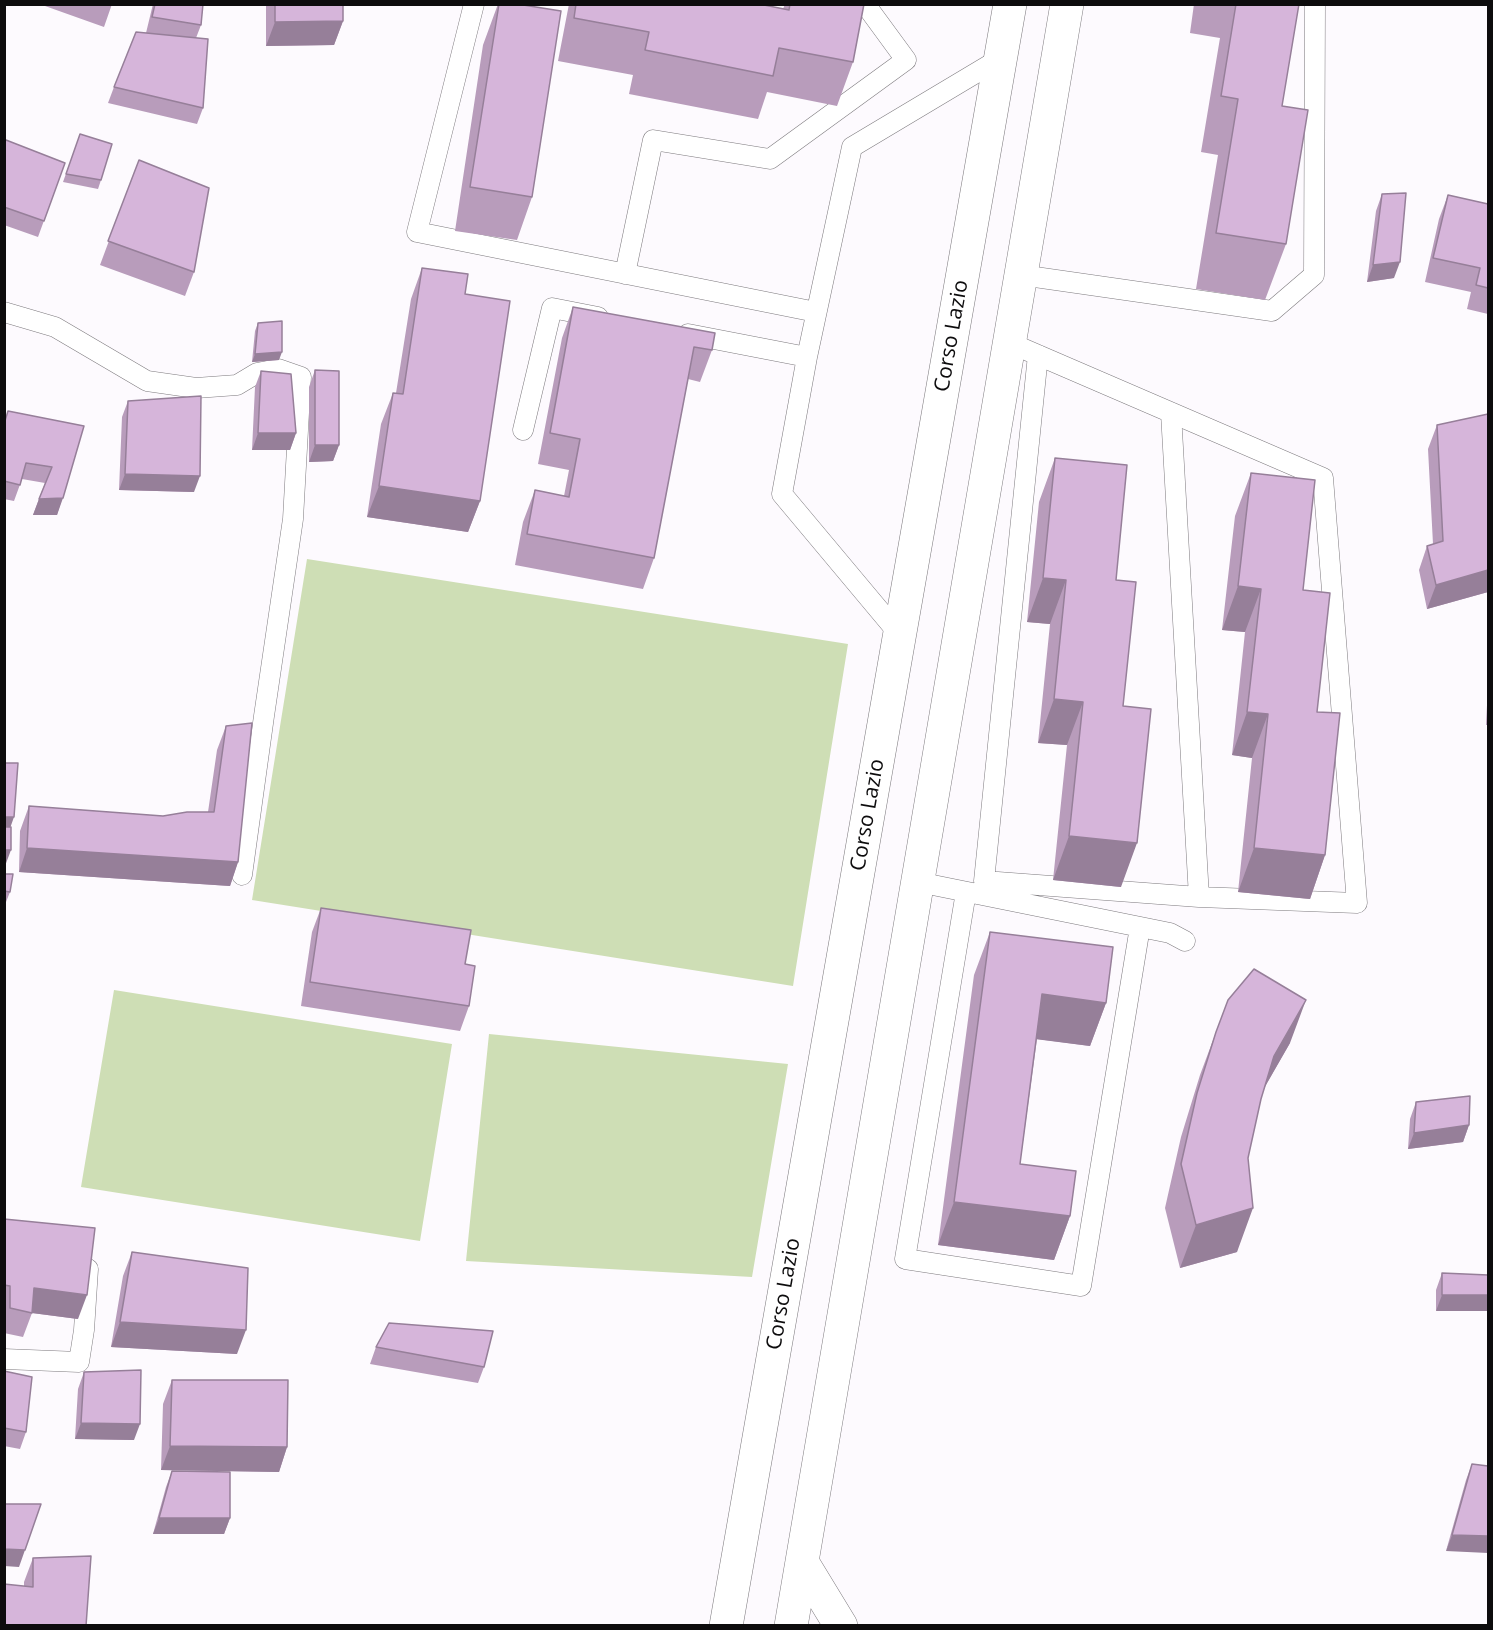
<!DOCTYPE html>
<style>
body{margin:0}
#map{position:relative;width:1493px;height:1630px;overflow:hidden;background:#fdfafe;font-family:"Open Sans",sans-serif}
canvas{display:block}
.frame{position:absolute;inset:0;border:6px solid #0d0c0d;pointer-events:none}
</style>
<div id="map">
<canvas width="1493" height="1630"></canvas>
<div class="frame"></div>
</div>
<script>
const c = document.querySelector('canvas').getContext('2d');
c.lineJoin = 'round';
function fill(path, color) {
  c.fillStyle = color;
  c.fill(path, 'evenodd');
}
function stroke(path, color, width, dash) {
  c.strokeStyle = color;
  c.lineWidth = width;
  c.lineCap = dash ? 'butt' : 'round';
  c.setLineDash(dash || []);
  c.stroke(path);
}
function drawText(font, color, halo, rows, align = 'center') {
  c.font = font + ' "Open Sans",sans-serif';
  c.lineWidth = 6;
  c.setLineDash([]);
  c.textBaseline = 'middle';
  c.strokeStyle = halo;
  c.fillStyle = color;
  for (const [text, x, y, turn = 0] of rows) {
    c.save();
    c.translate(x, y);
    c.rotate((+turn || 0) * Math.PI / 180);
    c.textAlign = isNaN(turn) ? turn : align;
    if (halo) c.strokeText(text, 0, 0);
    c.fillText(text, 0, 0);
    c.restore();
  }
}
const green = new Path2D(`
 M307,559l541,85 -55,342 -541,-86z
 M114,990l338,54 -32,197 -339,-54z
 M489,1034l299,30 -36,213 -286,-16z`);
const lane = new Path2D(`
 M474,4l-57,228 399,80
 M625,274l28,-134 117,19 136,-99 -41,-56
 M1021,275l251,36 42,-36 1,-271
 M4,312l51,15 92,54 49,7 41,-3 20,-12 21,-4 23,8 -8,142 -29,197 -22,159
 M688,334l119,23
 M1010,343l313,135 34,425 -158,-6 -28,-484
 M1038,355l-54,526 215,16
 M523,430l29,-122 46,9
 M900,635l-118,-141 25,-137 45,-210 149,-89
 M918,882l252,51 15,8
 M966,892l-61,367 176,27 59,-359
 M4,1359l75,3 5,-32 4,-61`);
const street = new Path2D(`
 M802,1562l39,64
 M726,1626l284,-1622
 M791,1626l276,-1622`);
const wall = new Path2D(`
 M45,4h67l-8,23 -59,-21z
 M153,4h50l-2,21 -5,13 7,70 -6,16 -89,-21 6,-16 32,-54z
 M266,4h77v17l-9,24 -68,1z
 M498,4h19l15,193 -15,43 -62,-9 28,-186z
 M569,4h190l24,5 2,-5h79l-11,58 -16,44 -70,-14 -9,27 -129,-25 4,-19 -75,-14z
 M1194,4h105l-17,102 4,138 -21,56 -69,-11 22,-134 -17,-3 19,-114 -30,-5z
 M80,134l21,46 -3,9 -35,-7z
 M4,143l61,20 -27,74 -34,-12z
 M139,160l55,112 -9,24 -85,-31z
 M1382,194l12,84 -27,4 9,-71z
 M1448,195l40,9v110l-21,-5 4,-17 -46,-10 14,-63z
 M422,268l43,26 15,207 -12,31 -101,-15 14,-93 12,-31h3l15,-94z
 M573,307l139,43 -12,32 -12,-3 -34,179 -11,31 -128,-24 8,-43 12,-32 29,6 5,-26 -31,-6 24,-126z
 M258,323l21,37 -27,2 3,-31z
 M315,370l24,75 -6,16 -24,1v-75z
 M261,371l35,62 -6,17h-38l3,-63z
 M128,401l66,91 -75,-2 3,-73z
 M1488,414v178l-61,17 -8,-39 8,-24 6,-2 -5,-95 9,-24z
 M4,424l80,2 -27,89h-24l12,-32 -23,-4 -8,22 -10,-2z
 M1055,458l61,122 7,126 -2,181 -68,-7 14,-135 -29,-2 12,-119 -23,-2 12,-120z
 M1251,473l52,117 22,265 -15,44 -72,-7 14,-134 -20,-3 13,-123 -23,-2 13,-114z
 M1488,682v43h-2l2,-40z
 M226,726l12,136 -8,24 -211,-14 1,-41 9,-25 134,10 45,-4 9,-62z
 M4,874l6,18 -6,15z
 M321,908l144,56 4,42 -9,25 -159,-25 11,-74z
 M990,932l116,71 -16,43 -53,-7 -17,125 50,52 -16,44 -116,-15 36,-270z
 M1228,1000l62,43 -26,45 -3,11 -13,59 -11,94 -57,16 -15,-60 16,-71 19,-62z
 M1416,1102l53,23 -6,17 -55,7 2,-30z
 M4,1219l74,100 -46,-6 -9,24 -19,-4z
 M132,1252l105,102 -126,-7 12,-71z
 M1442,1273l46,2 -52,36v-21z
 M376,1347l108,20 -6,16 -108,-19z
 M4,1371l22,61 -6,17 -16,-3z
 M84,1372l50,68 -59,-1 3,-50z
 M172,1380l115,67 -8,25 -118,-2 2,-66z
 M1472,1464l16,2 -42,85 20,-71z
 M172,1471l58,47 -6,16h-71l13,-47z
 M33,1558l53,68 -62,-40v-4z`);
const shadedWall = new Path2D(`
 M343,21l-9,24 -68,1 9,-24z
 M1400,262l-6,16 -27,4 6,-17z
 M282,352l-3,8 -27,2 3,-8z
 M258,433h38l-6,17h-38z
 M315,445h24l-6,16 -24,1z
 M125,474l75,2 -6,16 -75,-2z
 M379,486l101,15 -12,31 -101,-15z
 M63,498l-6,17h-24l6,-16z
 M1488,570v22l-61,17 9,-24z
 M1043,578l23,2 -16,44 -23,-2z
 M1238,586l23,3 -16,43 -23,-2z
 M1054,699l29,3 -16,43 -29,-2z
 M1247,712l21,2 -16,44 -20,-3z
 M4,817h10l-6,17h-4z
 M1069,836l68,7 -16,44 -68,-7z
 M27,848l211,14 -8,24 -211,-14z
 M1254,848l71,7 -15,44 -72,-7z
 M4,850h7l-6,16h-1z
 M1042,994l64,9 -16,43 -63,-8z
 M1306,1000l-16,43 -32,56 16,-43z
 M1469,1125l-6,17 -55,7 6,-16z
 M954,1202l116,14 -16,44 -116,-15z
 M1253,1208l-16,44 -57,16 16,-43z
 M34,1288l53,7 -9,24 -46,-6z
 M1442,1295h46v16h-52z
 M120,1322l126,8 -9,24 -126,-7z
 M81,1423l59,1 -6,16 -59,-1z
 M170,1446l117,1 -8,25 -118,-2z
 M159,1518h71l-6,16h-71z
 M1452,1535l36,1v17l-42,-2z
 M4,1549l21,1 -6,17 -15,-1z`);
const building = new Path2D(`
 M155,4h48l-2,21 -49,-8z
 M275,4h68v17l-68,1z
 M499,4h18l44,7 -29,186 -62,-10z
 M576,4h183l30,6 1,-6h74l-11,58 -74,-14 -6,28 -128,-26 4,-18 -75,-14z
 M1236,4h63l-17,102 26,4 -22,134 -70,-11 22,-134 -17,-3z
 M136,32l72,7 -5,69 -89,-21z
 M80,134l32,10 -11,36 -35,-6z
 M6,140l59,23 -21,58 -40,-14v-64z
 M139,160l70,28 -15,84 -86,-31z
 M1406,193l-6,69 -27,3 9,-71z
 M1448,195l40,9v84l-12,-3 4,-17 -47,-10z
 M422,268l46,6 -3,20 45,7 -30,200 -101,-15 14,-93 10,1z
 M573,307l142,26 -3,17 -18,-3 -40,211 -127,-24 8,-44 34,7 11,-58 -30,-6z
 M282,321v31l-27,2 3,-31z
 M315,370l24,1v74h-24z
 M261,371l30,3 5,59h-38z
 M201,396l-1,80 -75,-2 3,-73z
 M8,411l76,15 -21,72 -24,1 13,-32 -26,-4 -6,22 -16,-4v-57z
 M1488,414v156l-52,15 -9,-39 16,-5 -6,-116z
 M1055,458l72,7 -11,115 20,2 -13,124 28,3 -14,134 -68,-7 14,-134 -29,-3 12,-119 -23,-2z
 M1251,473l64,7 -12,110 27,3 -13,119 23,1 -15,142 -71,-7 14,-134 -21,-2 14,-123 -23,-3z
 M252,723l-14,139 -211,-14 2,-42 134,10 24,-4h27l12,-86z
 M4,763h14l-4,54h-10z
 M4,827h7v23h-7z
 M4,874h9l-3,18 -6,-1z
 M321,908l150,22 -6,34 10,2 -6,40 -159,-24z
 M990,932l123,15 -7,56 -64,-9 -22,170 56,7 -6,45 -116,-14z
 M1254,969l52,31 -32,56 -13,43 -13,59 5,50 -57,17 -15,-61 16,-71 19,-61 12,-32z
 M1470,1096l-1,29 -55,8 2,-31z
 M4,1219l91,9 -8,67 -53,-7 -2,25 -22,-5v-22l-6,-1z
 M132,1252l116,16 -2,62 -126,-8z
 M1442,1273l46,2v20h-46z
 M389,1323l104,8 -9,36 -108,-20z
 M141,1370l-1,54 -59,-1 3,-51z
 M4,1371l28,6 -6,55 -22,-4z
 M172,1380h116l-1,67 -117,-1z
 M1472,1464l16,2v70l-36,-1z
 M172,1471l58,1v46h-71z
 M4,1504h37l-16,46 -21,-1z
 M91,1556l-5,70h-82v-42l29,3v-29z`);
const streetNames = [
 ["Corso Lazio",952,336,-80],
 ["Corso Lazio",868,815,-80],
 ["Corso Lazio",784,1294,-80]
];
fill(green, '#cedeb5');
stroke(lane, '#7d7a7e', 21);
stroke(street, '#7d7a7e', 34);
stroke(lane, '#fff', 20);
stroke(street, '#fff', 33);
fill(wall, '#b89cbb');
fill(shadedWall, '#967f99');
fill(building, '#d6b5da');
stroke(building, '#967f99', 1.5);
drawText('21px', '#0d0c0d', '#fff', streetNames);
</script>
